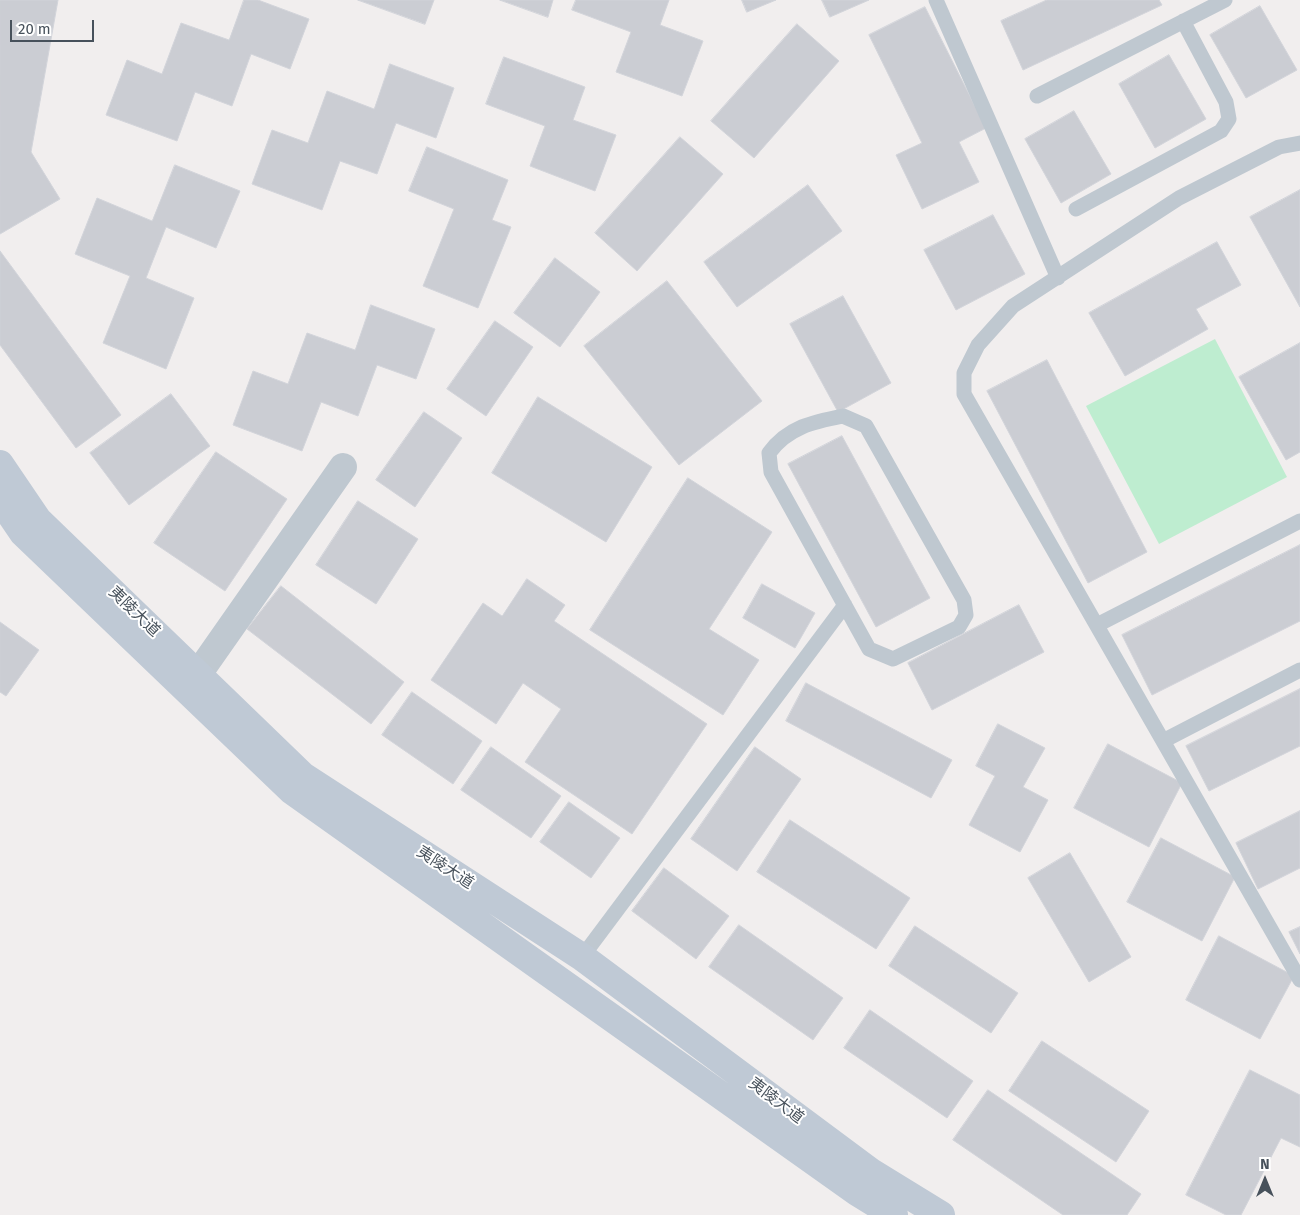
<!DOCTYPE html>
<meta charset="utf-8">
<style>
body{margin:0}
#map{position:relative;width:1300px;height:1215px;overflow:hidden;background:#f1eeee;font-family:"Fira Sans",sans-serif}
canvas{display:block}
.north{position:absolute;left:1240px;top:1155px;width:50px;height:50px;-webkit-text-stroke:4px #fff;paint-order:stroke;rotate:0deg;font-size:14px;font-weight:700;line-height:20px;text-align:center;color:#47515b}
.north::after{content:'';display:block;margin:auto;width:18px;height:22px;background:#47515b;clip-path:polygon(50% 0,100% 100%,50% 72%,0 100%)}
.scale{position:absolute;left:10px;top:20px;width:84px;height:22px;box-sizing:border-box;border:2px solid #47515b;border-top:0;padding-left:6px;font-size:15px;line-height:18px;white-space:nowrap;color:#47515b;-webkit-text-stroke:4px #fff;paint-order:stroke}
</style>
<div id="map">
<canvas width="1300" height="1215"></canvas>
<div class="north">N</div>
<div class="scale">20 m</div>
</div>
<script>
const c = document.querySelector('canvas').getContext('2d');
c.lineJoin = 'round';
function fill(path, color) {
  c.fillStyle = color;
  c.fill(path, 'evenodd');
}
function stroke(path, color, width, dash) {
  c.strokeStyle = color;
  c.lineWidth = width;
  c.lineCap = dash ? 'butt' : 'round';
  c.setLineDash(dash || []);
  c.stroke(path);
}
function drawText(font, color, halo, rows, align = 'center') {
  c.font = font + ' "Fira Sans","Noto Sans SC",sans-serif';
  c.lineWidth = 4;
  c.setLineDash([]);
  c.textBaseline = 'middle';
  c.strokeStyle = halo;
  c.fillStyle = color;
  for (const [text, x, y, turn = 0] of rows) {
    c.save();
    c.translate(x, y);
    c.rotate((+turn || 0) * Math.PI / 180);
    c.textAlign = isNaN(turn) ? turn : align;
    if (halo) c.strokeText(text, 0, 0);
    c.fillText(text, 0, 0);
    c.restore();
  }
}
const green = new Path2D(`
 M1215,339l72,138 -128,67 -73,-138z`);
const building = new Path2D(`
 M0,0h58l-27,152 29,47 -60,35z
 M244,0h14l51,19 -19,50 -39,-15 -19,52 -37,-14 -18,49 -71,-26 21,-55 35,14 19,-51 48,17z
 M358,0h76l-9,24z
 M500,0h53l-5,17z
 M576,0h93l-9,25 43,16 -21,55 -66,-24 15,-40 -59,-22z
 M742,0h34l-29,12z
 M822,0h47l-39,17z
 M1047,0h112l3,5 -139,65 -22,-49z
 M1260,6l37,64 -51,28 -36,-63z
 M925,7l61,121 -27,14 20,40 -57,27 -26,-54 26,-12 -53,-108z
 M797,24l42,37 -85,97 -43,-37z
 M1169,55l37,64 -51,29 -36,-64z
 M504,57l81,30 -12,33 43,15 -21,56 -65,-25 15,-40 -59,-22z
 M390,64l64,24 -18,50 -40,-15 -19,51 -37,-13 -18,49 -70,-26 20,-54 36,13 19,-52 47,18z
 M1074,111l37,63 -50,29 -36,-64z
 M680,137l43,37 -86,97 -42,-38z
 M427,147l81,33 -16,40 19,7 -33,81 -55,-22 31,-77 -45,-18z
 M175,165l65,26 -24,57 -50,-21 -20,51 48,20 -28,71 -63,-26 27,-67 -55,-22 22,-56 55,23z
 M808,185l34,46 -105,76 -33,-45z
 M1300,190v117l-50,-90z
 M993,215l32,59 -69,36 -32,-60z
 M1217,242l24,43 -45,24 12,20 -83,47 -36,-63z
 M0,251l121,164 -45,33 -76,-103z
 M555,258l45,34 -40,55 -46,-34z
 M667,281l95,120 -83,64 -95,-119z
 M843,296l48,87 -53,29 -48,-88z
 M371,305l64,24 -19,50 -39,-14 -19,51 -37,-14 -19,49 -69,-26 20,-54 35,13 19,-51 48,17z
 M495,321l38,26 -47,69 -39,-27z
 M1300,343v109l-14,8 -47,-83z
 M1047,360l100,192 -59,31 -101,-192z
 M171,394l39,52 -81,59 -39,-52z
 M538,397l114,70 -46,75 -114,-69z
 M424,412l38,26 -47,69 -39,-27z
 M842,436l88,162 -54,29 -88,-163z
 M216,452l71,47 -62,92 -71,-48z
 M688,478l84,54 -63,97 50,31 -36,55 -133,-85z
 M358,501l60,38 -42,65 -60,-39z
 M1300,545v76l-148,74 -30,-60z
 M527,579l38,26 -11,16 153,103 -75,110 -107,-72 36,-53 -38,-26 -27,41 -65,-44 52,-77 19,13z
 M762,584l53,29 -20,35 -52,-30z
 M281,586l123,96 -33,42 -124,-95z
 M1019,605l25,47 -112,58 -24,-47z
 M0,622l39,28 -33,46 -6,-4z
 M806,683l146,77 -21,38 -145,-77z
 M1300,689v57l-91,45 -23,-45z
 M412,692l70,49 -29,43 -71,-49z
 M998,724l47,24 -22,39 25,13 -28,52 -51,-27 26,-49 -19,-10z
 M1108,744l74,39 -33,64 -75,-39z
 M491,747l70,49 -30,42 -70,-48z
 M755,747l46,32 -64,92 -46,-32z
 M569,802l51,36 -29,40 -51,-36z
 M1300,811v57l-42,21 -22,-46z
 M790,820l120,78 -34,51 -119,-77z
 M1161,838l74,39 -33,64 -75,-39z
 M1070,853l61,104 -42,25 -61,-104z
 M664,868l65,48 -33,43 -64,-48z
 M739,925l104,73 -30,42 -104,-73z
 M915,926l103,67 -27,40 -102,-67z
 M1300,927v27l-11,-22z
 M1219,936l75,40 -34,63 -74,-39z
 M870,1010l103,71 -26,37 -103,-70z
 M1042,1041l107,70 -33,51 -107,-71z
 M1250,1070l50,25v52l-19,-9 -40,77h-15l-40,-20z
 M988,1090l153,104 -14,21h-64l-110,-75z`);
const lane = new Path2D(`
 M936,0l122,278
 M1037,96l188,-96
 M1300,143l-21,4 -100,51 -166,108 -35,39 -14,28v21l336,586
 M1076,209l145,-78 8,-12 -3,-17 -43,-81
 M843,416l23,10 98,174 2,15 -7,12 -66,32 -24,-10 -98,-177 -2,-19c19,-26 44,-31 74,-37z
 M1097,625l203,-104
 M1163,741l137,-71
 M582,957l263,-352`);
const street = new Path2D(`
 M198,674l145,-207`);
const secondary = new Path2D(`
 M0,464l38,56 265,256 279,181 289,215 70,43
 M2,502l21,31 268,257 566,402 37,23`);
const streetNames = [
 ["夷陵大道",134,612,44],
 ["夷陵大道",445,868,33],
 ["夷陵大道",776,1101,37]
];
fill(green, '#beedd0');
fill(building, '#cbcdd3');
stroke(building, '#d2d4da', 1);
stroke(lane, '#bfc8d0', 15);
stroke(street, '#bfc8d0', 28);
stroke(secondary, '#bfc9d5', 28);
drawText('16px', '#47515b', '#fff', streetNames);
</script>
